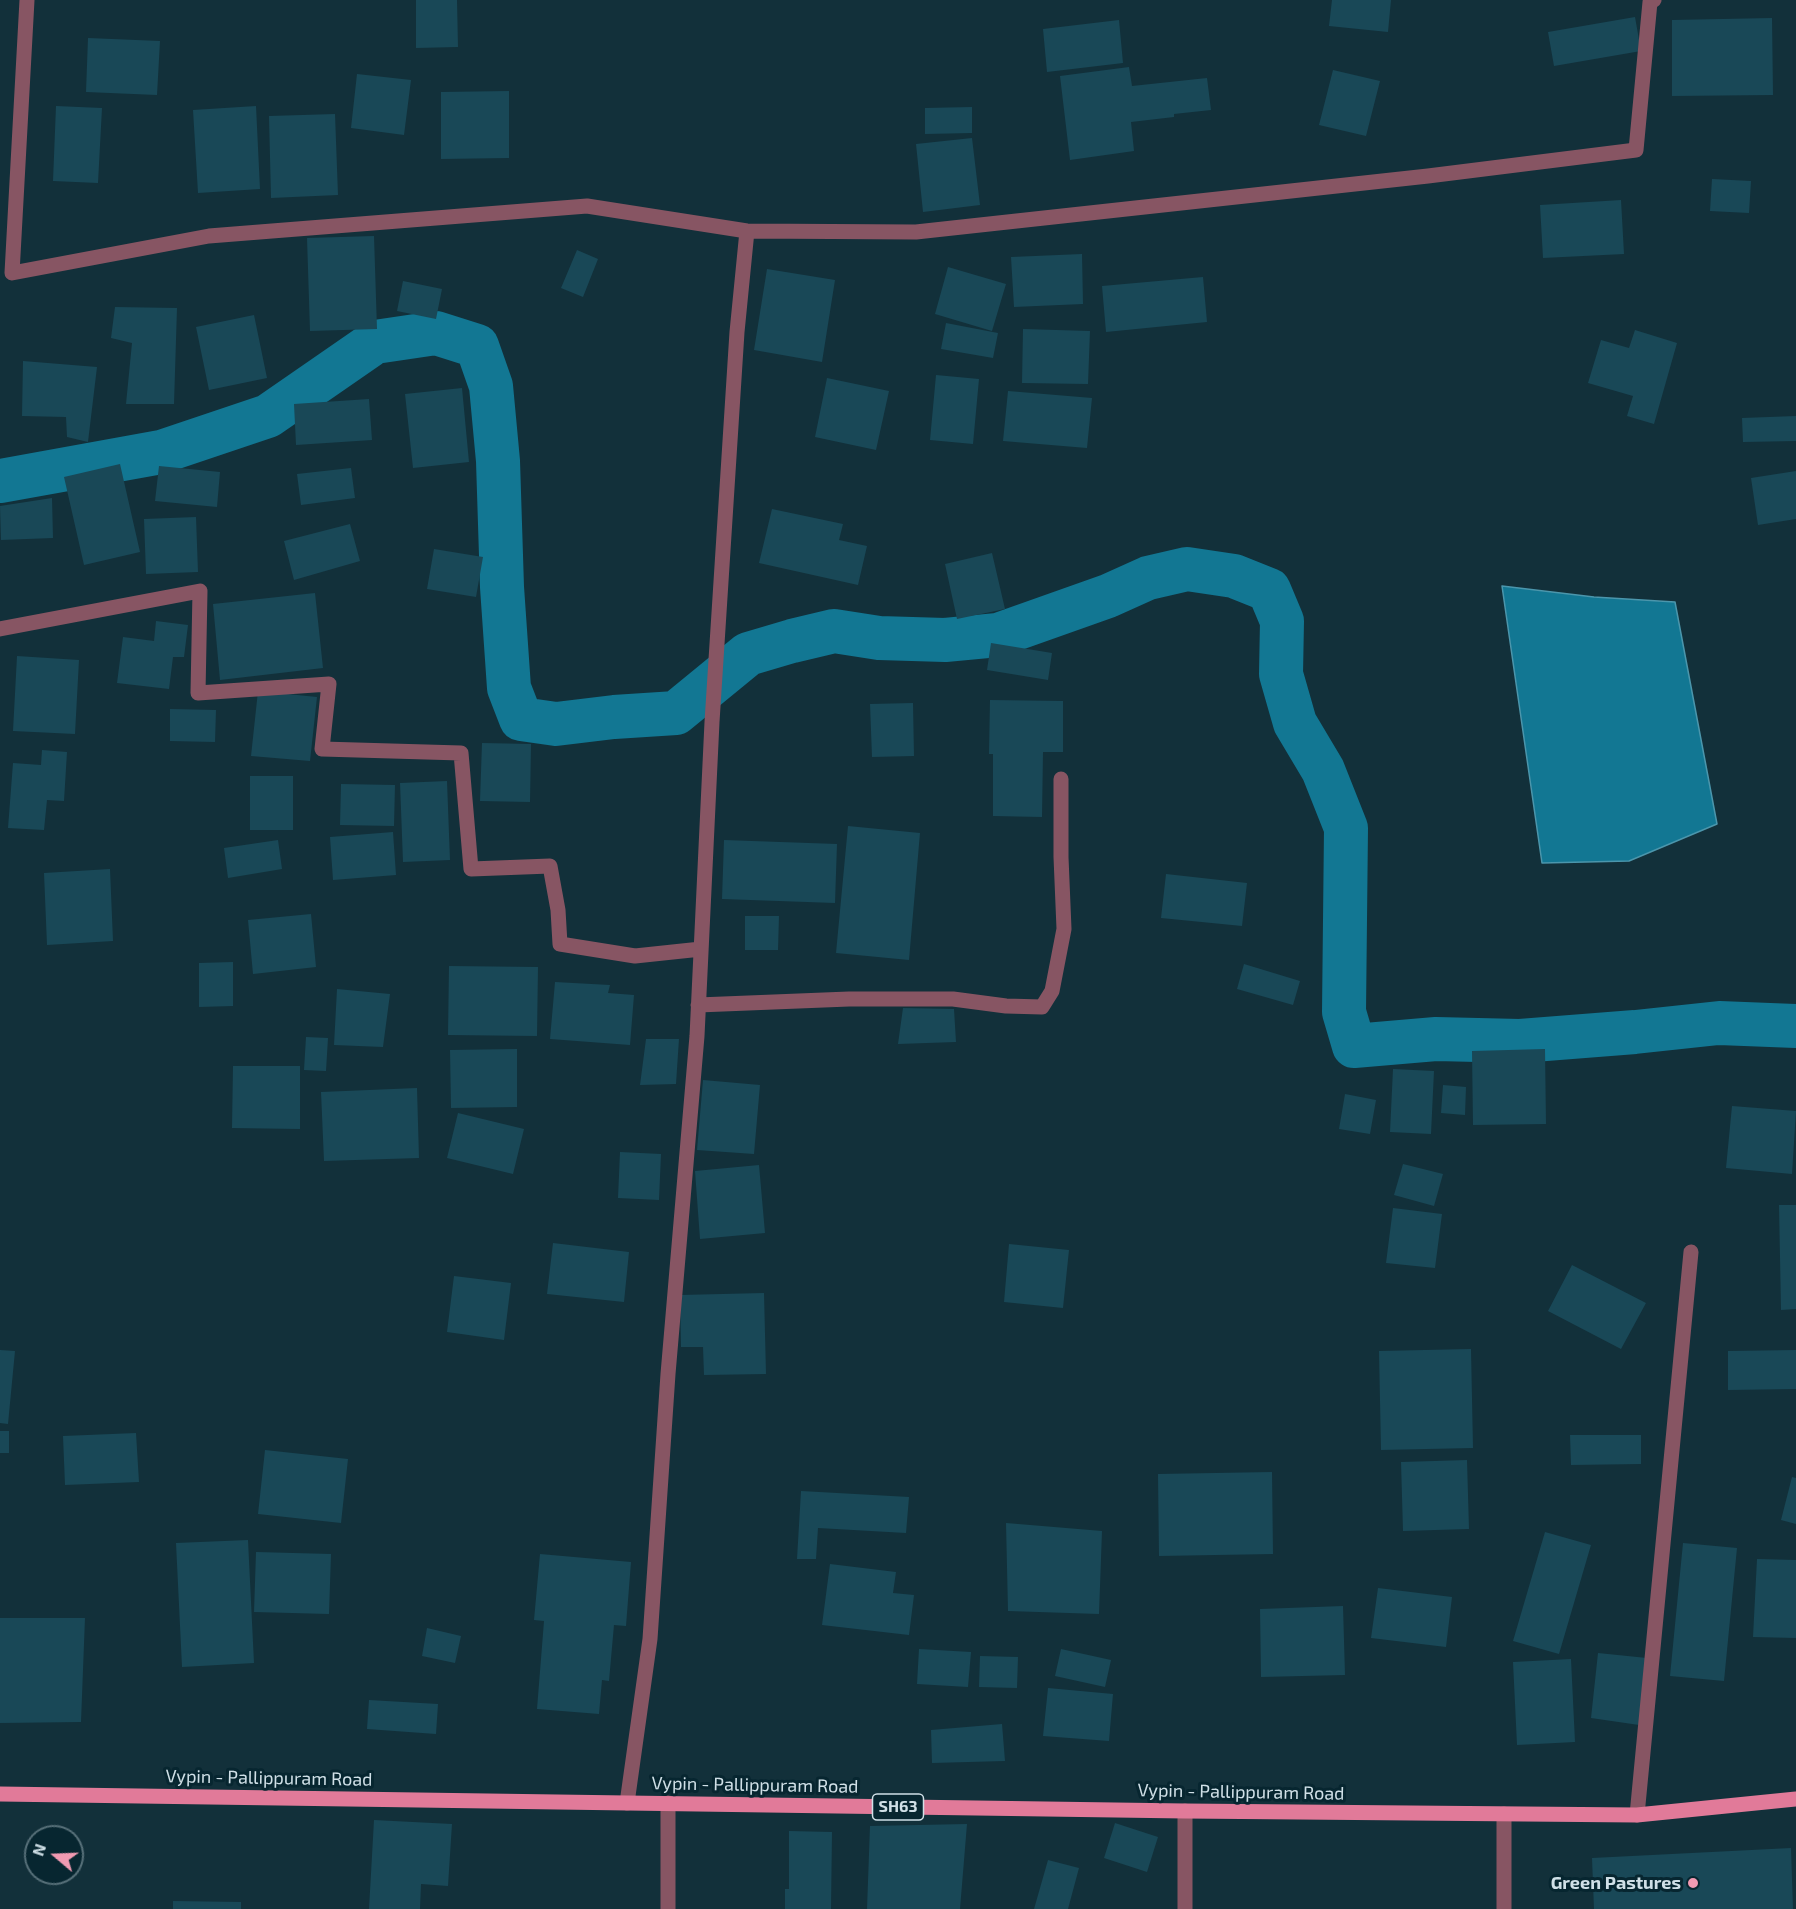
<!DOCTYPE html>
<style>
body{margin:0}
#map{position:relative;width:1796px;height:1909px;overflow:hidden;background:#12303a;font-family:"Exo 2",sans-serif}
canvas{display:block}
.north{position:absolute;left:24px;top:1825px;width:60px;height:60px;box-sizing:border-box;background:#072630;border:2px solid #577079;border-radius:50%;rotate:289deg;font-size:16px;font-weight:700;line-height:24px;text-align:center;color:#d0e0e7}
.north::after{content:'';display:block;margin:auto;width:21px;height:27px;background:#f19ab2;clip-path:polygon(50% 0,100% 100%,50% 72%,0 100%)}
</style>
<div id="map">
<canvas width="1796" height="1909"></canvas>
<div class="north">N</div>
</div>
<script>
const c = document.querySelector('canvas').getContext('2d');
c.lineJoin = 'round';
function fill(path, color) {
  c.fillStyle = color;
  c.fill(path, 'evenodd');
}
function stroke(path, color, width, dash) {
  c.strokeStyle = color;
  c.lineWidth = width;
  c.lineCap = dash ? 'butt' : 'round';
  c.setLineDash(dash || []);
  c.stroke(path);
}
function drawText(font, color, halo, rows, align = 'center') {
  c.font = font + ' "Exo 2",sans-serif';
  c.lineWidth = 6;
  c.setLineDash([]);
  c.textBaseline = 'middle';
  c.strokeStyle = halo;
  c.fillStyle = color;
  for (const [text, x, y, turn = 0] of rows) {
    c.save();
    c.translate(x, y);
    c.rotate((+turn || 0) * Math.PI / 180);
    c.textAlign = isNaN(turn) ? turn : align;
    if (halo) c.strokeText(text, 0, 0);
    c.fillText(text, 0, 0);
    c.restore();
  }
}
const water = new Path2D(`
 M1502,586l92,11 81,5 42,222 -88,37 -87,2z`);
const canal = new Path2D(`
 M0,481l161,-29 107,-36 107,-74 61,-9 41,13 14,40 7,75 4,126 7,101 12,31 35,5 58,-7 62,-4 72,-59 44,-13 42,-10 45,7 66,2 53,-5 110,-39 40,-18 39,-9 47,7 35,14 13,31 -1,53 14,49 28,47 23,58 -2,184 10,34 82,-7 84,2 115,-9 84,-9 77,3`);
const building = new Path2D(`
 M416,0h41l1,47 -42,1z
 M1332,0h59l-3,32 -59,-6z
 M1635,17l6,34 -87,15 -6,-34z
 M1772,18l1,77 -101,1v-76z
 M1119,20l4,43 -76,9 -4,-43z
 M88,38l72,3 -3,54 -71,-3z
 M1129,67l3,19 75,-8 4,32 -37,4v3l-43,5 3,29 -64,9 -10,-84z
 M1333,70l47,11 -14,55 -47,-11z
 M357,74l54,6 -7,55 -53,-7z
 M509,91v67l-68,1v-67z
 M56,106l46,2 -4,75 -45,-2z
 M256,106l4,83 -62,4 -5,-83z
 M972,107v26l-47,1v-26z
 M335,114l3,81 -67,3 -2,-82z
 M972,138l8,67 -57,7 -7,-68z
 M1712,179l39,2 -2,32 -39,-2z
 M1621,200l3,54 -81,4 -3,-53z
 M374,236l3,93 -67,2 -3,-93z
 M577,250l21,9 -15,38 -22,-9z
 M1082,254l1,50 -69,3 -3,-50z
 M948,267l58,17 -14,47 -57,-17z
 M767,269l68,11 -13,82 -68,-12z
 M1203,277l4,45 -101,10 -4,-46z
 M403,281l39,8 -6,30 -39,-8z
 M115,307l62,1 -3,96h-48l6,-61 -21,-5z
 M254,315l13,63 -58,12 -13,-63z
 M946,323l52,10 -5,25 -52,-9z
 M1023,329l67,2 -2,53 -66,-1z
 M1635,330l42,13 -23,81 -27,-8 6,-20 -45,-13 13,-43 28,8z
 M23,361l74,6 -9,75 -21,-5 -1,-20 -44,-1z
 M936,375l43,4 -6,65 -43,-4z
 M827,378l62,13 -13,59 -61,-13z
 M462,388l7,74 -56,6 -8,-74z
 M1008,391l84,7 -5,50 -84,-7z
 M369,399l3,41 -76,5 -2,-41z
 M1796,416v25l-53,1 -1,-24z
 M120,464l20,88 -56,13 -20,-88z
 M159,466l61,6 -3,35 -62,-6z
 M351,468l4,30 -54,7 -4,-31z
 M1796,471v48l-38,6 -7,-47z
 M52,498l1,40 -52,2 -1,-34z
 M772,509l71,15 -4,16 28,6 -9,39 -99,-22z
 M196,517l2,55 -52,2 -2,-55z
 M350,524l10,37 -66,19 -10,-39z
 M434,549l49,8 -7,40 -49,-8z
 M992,553l13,56 -48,10 -12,-55z
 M315,593l8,75 -103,12 -7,-76z
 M156,621l32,4 -4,32h-11l-4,32 -52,-6 6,-46 31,4z
 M991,643l61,10 -4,27 -61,-10z
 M17,656l62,4 -4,74 -62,-3z
 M258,691l59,6 -7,64 -59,-5z
 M990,700l73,1v51h-20l-1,65 -49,-1v-62h-4z
 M913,703l1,53 -42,1 -2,-53z
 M170,709l46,1 -1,32 -45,-1z
 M482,743l49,1 -1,58 -50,-1z
 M42,750l25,2 -3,49 -17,-1 -3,30 -36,-2 5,-65 28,2z
 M250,776h43v54h-43z
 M447,781l3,79 -47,2 -3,-79z
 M341,784l54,1 -1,41 -54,-1z
 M848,826l72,7 -11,127 -73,-7z
 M393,832l3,43 -63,5 -3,-43z
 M278,840l4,29 -54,9 -4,-30z
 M724,840l113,4 -2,59 -113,-4z
 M110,869l3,72 -66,4 -3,-72z
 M1166,874l81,9 -5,43 -81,-8z
 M311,914l5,53 -63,7 -5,-54z
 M745,916h34l-1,34h-33z
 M233,962v44l-34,1v-44z
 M1244,964l56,17 -7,24 -56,-16z
 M449,966l89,1 -1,69 -89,-1z
 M555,982l55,3 -2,8 26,2 -4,50 -80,-6z
 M337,989l53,5 -7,53 -49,-2z
 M903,1008l51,1 2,33 -58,2z
 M306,1037l22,1 -2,33 -22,-1z
 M646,1039h33l-3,45 -36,1z
 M517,1049v58l-66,1 -1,-58z
 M1545,1049l1,75 -73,1 -1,-74z
 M233,1066h67v63l-68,-1z
 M1393,1069l41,2 -3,63 -41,-2z
 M703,1080l57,5 -6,69 -57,-4z
 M1443,1085l23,2 -1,28 -24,-2z
 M417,1088l2,70 -95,3 -3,-69z
 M1345,1094l31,6 -6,34 -31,-5z
 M1732,1106l64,5 -4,63 -66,-6z
 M458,1113l66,16 -11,45 -66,-16z
 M620,1152l41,2 -2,46 -41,-2z
 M1403,1164l40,10 -9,32 -40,-11z
 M759,1165l6,68 -65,6 -5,-68z
 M1779,1205h17v104l-15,1z
 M1393,1208l49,6 -7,54 -49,-5z
 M553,1243l76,9 -5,50 -77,-8z
 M1009,1244l60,6 -6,58 -59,-6z
 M1572,1265l74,38 -25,46 -73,-38z
 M454,1276l57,7 -7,57 -57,-8z
 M764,1293l2,81 -62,1 -1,-28h-22l-1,-52z
 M1471,1349l2,99 -92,2 -2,-99z
 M0,1350l15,1 -7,73 -8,-1z
 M1796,1350v39l-68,1v-39z
 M0,1431h9v22h-9z
 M136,1433l3,49 -74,3 -2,-49z
 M1570,1435h71v29l-70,1z
 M265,1450l83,9 -7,64 -83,-9z
 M1467,1460l2,69 -66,2 -2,-69z
 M1272,1472l1,82 -114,2 -1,-82z
 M1792,1477l4,1v46l-15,-4z
 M801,1491l108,6 -3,36 -88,-5 -2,31h-19z
 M1006,1523l96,8 -3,83 -91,-3z
 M1545,1532l46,13 -32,109 -46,-13z
 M248,1540l6,123 -72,4 -6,-124z
 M1683,1543l54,5 -13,133 -54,-5z
 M256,1552l75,2 -2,60 -75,-2z
 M540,1554l91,8 -5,64 -12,-1 -5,56 -7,-1 -3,34 -62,-5 7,-88 -10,-1z
 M1757,1559l39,1v78l-43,-1z
 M830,1564l66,8 -3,21 21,2 -5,40 -87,-10z
 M1378,1588l74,9 -6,50 -75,-9z
 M1343,1606l2,69 -84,2 -1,-68z
 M0,1618h85l-4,104 -81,1z
 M427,1628l34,8 -6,27 -33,-7z
 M919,1649l52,3 -3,35 -51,-3z
 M1061,1649l50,11 -6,27 -50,-11z
 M1598,1653l49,5 -8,67 -48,-7z
 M980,1656l38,1 -1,31 -38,-1z
 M1571,1659l4,83 -58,3 -4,-83z
 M1048,1688l65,6 -4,47 -66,-5z
 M369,1700l69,4 -2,30 -69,-5z
 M1002,1724l3,37 -73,2 -1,-33z
 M374,1820l78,4 -4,62 -27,-2 -1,25h-51z
 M1115,1823l43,14 -11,35 -43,-14z
 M967,1824l-7,85h-93l3,-83z
 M789,1831l43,1 -1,77h-46v-20h4z
 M1791,1848l2,61h-199l-2,-51z
 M1048,1860l31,8 -11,41h-34z
 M173,1901l68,1v7h-68z`);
const minor = new Path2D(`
 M27,0l-15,273 197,-37 378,-30 160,25 169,1 512,-56 208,-26 14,-148 4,-2
 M0,629l200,-38 -2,102 131,-9 -7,65 139,4 10,116 79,-3 8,44 2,34 75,12 66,-7
 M698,1005l151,-6h104l53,7 36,1 10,-16 12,-62 -3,-72v-78
 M627,1803l23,-164 18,-265 29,-338 15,-314 25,-390 10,-101
 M1185,1811v98
 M1504,1814v95
 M1637,1815l54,-563
 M668,1909v-106`);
const primary = new Path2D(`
 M0,1794l1185,17 452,4 159,-16`);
const markers = [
 [1693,1883,6,"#f19ab2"]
];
const shields = [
 [898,1807,51]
];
const shieldNames = [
 ["SH63",898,1807]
];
const streetNames = [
 ["Vypin - Pallippuram Road",269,1778,1],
 ["Vypin - Pallippuram Road",755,1785,1],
 ["Vypin - Pallippuram Road",1241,1792,1]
];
const poiNames = [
 ["Green Pastures",1681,1883]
];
fill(water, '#127793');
stroke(water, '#4b96ac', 1.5);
stroke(canal, '#127793', 44);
fill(building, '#194857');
stroke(minor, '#875563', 15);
stroke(primary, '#e17a99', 15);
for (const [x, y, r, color] of markers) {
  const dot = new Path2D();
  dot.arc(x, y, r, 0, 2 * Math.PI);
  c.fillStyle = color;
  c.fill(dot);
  stroke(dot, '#072630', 2);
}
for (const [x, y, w] of shields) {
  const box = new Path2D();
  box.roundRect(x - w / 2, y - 13, w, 26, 4.5);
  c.fillStyle = '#072630';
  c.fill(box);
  stroke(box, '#d0e0e7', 1.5);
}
drawText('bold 16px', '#d0e0e7', null, shieldNames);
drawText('18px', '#d0e0e7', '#072630', streetNames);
drawText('bold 18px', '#d0e0e7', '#072630', poiNames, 'right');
</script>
